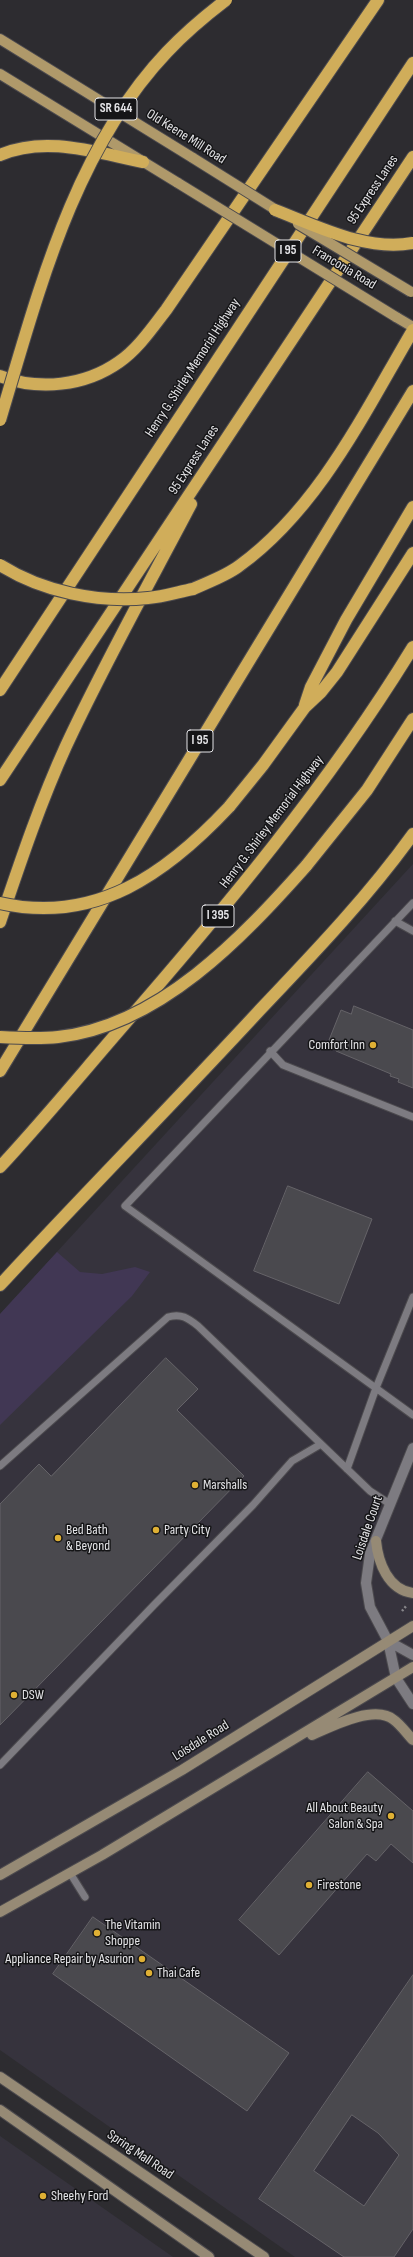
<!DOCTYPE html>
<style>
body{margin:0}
canvas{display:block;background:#2d2c30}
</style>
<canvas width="413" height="2257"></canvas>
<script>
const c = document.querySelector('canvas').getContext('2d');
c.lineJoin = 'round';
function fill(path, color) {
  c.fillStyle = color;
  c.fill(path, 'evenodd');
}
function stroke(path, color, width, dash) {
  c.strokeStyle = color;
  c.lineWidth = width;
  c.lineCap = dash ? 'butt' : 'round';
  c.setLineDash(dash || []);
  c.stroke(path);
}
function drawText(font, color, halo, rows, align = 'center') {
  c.font = font + ' "Sofia Sans Condensed",sans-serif';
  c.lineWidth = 3;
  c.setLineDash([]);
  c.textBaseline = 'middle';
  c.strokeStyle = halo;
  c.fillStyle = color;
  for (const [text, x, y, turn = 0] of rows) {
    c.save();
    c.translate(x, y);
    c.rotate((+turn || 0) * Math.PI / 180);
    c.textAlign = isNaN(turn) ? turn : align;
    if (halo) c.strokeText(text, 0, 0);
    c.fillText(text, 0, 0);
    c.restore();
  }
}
const built = new Path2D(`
 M413,864v1393h-118l-295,-207v-736z
 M0,2136l173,121h-173z`);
const green = new Path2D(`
 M57,1252l23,20 22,2 33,-7 15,5 -18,24 -132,129v-111z`);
const building = new Path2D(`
 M354,1006l59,24v58l-15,-6 1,-3 -9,-3 1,-2 -55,-23v-2l-4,-2 2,-5 -5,-2 12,-30 10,4z
 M288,1186l84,33 -33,85 -85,-33z
 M166,1358l32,31 -21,21 67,66 -244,249v-221l39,-40 12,12z
 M368,1772l45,39v52l-22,-19 -15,17 -9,-7 -88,101 -40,-35z
 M93,1917l196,136 -42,58 -194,-137z
 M413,1975v254l-19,28h-50l-85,-58zM352,2115l26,18 21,22 -35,51 -50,-35z`);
const path = new Path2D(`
 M402,1611l5,-6`);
const service = new Path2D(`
 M413,903l-288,303 288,209
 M395,921l18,10
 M270,1051l13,14 130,52
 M0,1466l168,-149c13,-4 20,1 30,9l172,165 20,13
 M347,1469l29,-81 37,-91
 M0,1765l154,-160 99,-100 39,-44 29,-17
 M70,1873l15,24`);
const minor = new Path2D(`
 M413,1448l-43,106 -4,29 4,24 18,34 8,37 17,26
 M388,1641l25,14`);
const secondary = new Path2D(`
 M376,1541c2,21 12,49 37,52
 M312,1735c20,-9 63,-31 82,-15 7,5 13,14 19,20
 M0,1875l182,-105 231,-144
 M0,1912l102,-57 311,-188
 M0,2077l264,180
 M0,2110l209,147`);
const primary = new Path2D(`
 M0,39l193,119
 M0,74l178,109
 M396,317l17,10`);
const motorway = new Path2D(`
 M0,155c46,-20 97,-2 143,7
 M0,376c39,15 85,10 119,-14 19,-13 33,-34 47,-52l212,-310
 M193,589c15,-7 33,-13 46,-23 80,-58 125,-153 174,-236
 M0,690l413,-627
 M305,705l6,-18 35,-67 67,-113
 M0,780l413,-623
 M229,807l34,-42 42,-58 16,-15 16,-20 76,-119
 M306,866l61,-76 46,-71
 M0,922c20,-59 40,-119 66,-176 38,-82 83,-162 125,-242
 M0,1071l413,-680
 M0,1167c40,-43 78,-89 116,-133 107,-123 212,-248 297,-387
 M0,1285c85,-92 173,-181 258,-273 54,-57 109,-114 155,-178`);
const primaryBridge = new Path2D(`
 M193,158l88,55
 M178,183l218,134
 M298,224l113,68`);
const motorwayBridge = new Path2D(`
 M275,210c42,16 92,42 138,33
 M0,420c38,-126 73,-269 167,-368 18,-19 38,-36 59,-52
 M0,565c43,27 98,38 148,33 15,-1 30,-6 45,-9
 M0,903c96,22 167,-30 229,-96
 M0,1037c19,1 39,2 58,0 101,-11 184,-99 248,-171`);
const markers = [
 [373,1045,4,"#dfb034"],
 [195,1485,4,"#dfb034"],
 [156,1530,4,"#dfb034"],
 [58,1538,4,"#dfb034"],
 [14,1695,4,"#dfb034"],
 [391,1816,4,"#dfb034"],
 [309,1885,4,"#dfb034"],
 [97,1933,4,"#dfb034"],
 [142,1959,4,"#dfb034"],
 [149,1973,4,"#dfb034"],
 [43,2196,4,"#dfb034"]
];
const shields = [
 [116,109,42],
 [288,251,26],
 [200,741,26],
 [218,916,32]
];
const shieldNames = [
 ["SR 644",116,109],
 ["I 95",288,251],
 ["I 95",200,741],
 ["I 395",218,916]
];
const streetNames = [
 ["Old Keene Mill Road",186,137,32],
 ["95 Express Lanes",373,190,-56],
 ["Franconia Road",344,268,31],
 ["Henry G. Shirley Memorial Highway",193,368,-57],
 ["95 Express Lanes",194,460,-57],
 ["Henry G. Shirley Memorial Highway",272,822,-53],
 ["Loisdale Court",368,1528,-71],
 ["Loisdale Road",201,1741,-32],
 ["Spring Mall Road",140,2155,34]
];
const poiNames = [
 ["Comfort Inn",365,1045,"right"],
 ["Marshalls",203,1485],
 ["Bed Bath",66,1530],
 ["& Beyond",66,1546],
 ["Party City",164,1530],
 ["DSW",22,1695],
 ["All About Beauty",383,1808,"right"],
 ["Salon & Spa",383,1824,"right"],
 ["Firestone",317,1885],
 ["The Vitamin",105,1925],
 ["Shoppe",105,1941],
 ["Appliance Repair by Asurion",134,1959,"right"],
 ["Thai Cafe",157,1973],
 ["Sheehy Ford",51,2196]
];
fill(built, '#36333d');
fill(green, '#413754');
fill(building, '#4a494e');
stroke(building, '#656368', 1);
stroke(service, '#4c4a4e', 9);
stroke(minor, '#4c4a4e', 12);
stroke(secondary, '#4c4a4e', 12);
stroke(primary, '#4c4a4e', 12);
stroke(motorway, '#4c4a4e', 14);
stroke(path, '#87868a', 2.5, [2, 2]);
stroke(service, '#7d7b81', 7);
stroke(minor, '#7d7b81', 10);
stroke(secondary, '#968a75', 10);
stroke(primary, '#af996a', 10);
stroke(motorway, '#d0ad5a', 12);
stroke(primaryBridge, '#4c4a4e', 12, []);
stroke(motorwayBridge, '#4c4a4e', 14, []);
stroke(primaryBridge, '#af996a', 10);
stroke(motorwayBridge, '#d0ad5a', 12);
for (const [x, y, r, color] of markers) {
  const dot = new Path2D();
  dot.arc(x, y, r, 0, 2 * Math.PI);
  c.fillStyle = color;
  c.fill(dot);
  stroke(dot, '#151517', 1.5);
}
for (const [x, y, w] of shields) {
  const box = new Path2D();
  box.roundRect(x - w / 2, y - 11, w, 22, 3);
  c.fillStyle = '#151517';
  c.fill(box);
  stroke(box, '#e4e4e7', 1);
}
drawText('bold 13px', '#e4e4e7', null, shieldNames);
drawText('14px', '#e4e4e7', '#151517', streetNames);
drawText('14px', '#e4e4e7', '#151517', poiNames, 'left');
</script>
